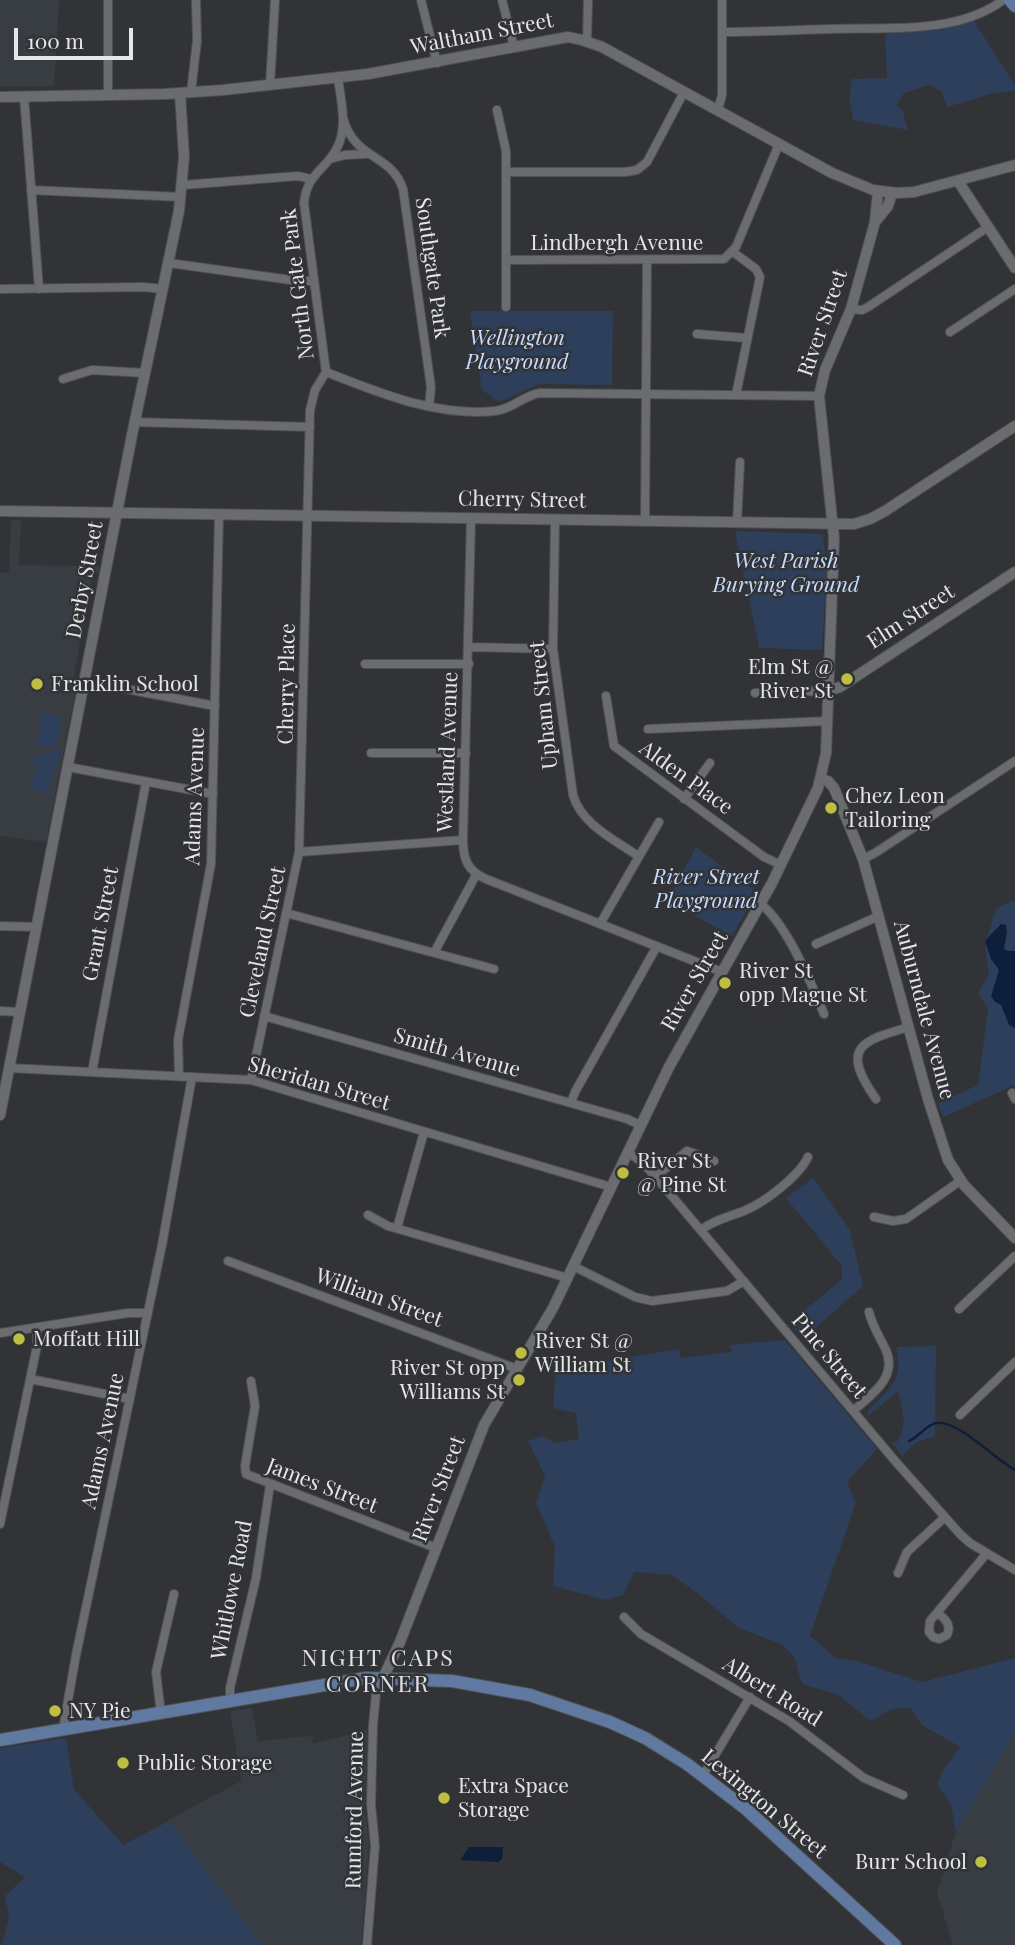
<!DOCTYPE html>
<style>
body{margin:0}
#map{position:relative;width:1015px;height:1945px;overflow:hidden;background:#323336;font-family:"Playfair Display",serif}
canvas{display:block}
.scale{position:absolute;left:14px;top:28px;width:119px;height:32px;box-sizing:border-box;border:4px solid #e5e6e8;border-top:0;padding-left:9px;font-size:21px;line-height:24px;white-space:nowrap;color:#e5e6e8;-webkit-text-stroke:5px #323336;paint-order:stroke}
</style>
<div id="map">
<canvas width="1015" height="1945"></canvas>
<div class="scale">100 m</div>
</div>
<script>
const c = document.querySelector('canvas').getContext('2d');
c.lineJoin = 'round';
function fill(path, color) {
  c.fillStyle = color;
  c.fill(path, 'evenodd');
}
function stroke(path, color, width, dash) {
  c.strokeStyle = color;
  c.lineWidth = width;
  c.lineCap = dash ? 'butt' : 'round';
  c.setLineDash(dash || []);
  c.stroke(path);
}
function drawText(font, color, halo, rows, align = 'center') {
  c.font = font + ' "Playfair Display",serif';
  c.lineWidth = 5;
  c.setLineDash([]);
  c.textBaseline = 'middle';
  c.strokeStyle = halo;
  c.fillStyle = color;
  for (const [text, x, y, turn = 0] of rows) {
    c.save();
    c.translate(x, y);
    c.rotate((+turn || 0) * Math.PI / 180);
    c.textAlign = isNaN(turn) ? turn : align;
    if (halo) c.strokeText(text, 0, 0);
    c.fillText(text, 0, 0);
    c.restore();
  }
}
const built = new Path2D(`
 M0,0h59l-5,86h-54z
 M11,520l10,1 -2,44 80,1v4l-6,5 -20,106 3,7 -30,154 -46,-6v-263l9,-1z
 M252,1708l6,33 55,-5 -1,8 55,-14 -2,80 4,36 -8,99h-99l-94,-125 73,-39 -11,-70z
 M1015,1733v212h-62l-16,-52 19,-62z`);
const green = new Path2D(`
 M974,21l41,64v6l-21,2 -47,14 -5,-15 -12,-7 -26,8 -8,13 6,3 6,21 -55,-10 -4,-22 3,-19 35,-1 -2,-45 55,-3z
 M470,311h143l-1,74 -73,-1 -40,18 -17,-12z
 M735,531l88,3 4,35 -5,81 -63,-2z
 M43,713l19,4 -6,31 -20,-4z
 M63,749l-18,45 -15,-7 8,-21 -6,-1 3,-9z
 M696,847l61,45 -25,44 -65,-35z
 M1015,900v185l-72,32 -5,-14 40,-18 10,-76 -10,-16 11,-19 -4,-28 22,-14 -11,-3 -10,9c12,-19 -2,-28 29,-38z
 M813,1178l37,52 13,56 -60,53 -13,-16 52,-44v-13l-56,-68z
 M785,1340l92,109 -30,33 9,20 -46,134 26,22 21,3 65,21 93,-24v75l-59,98 -5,-26 -14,-21 8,-17 15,-20 -38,-22 -12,-17 -18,1 -22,12 -31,-26 -37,-11 -8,-28 -13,-12 -42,-16 -42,-35 -25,-18 -38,-3 -11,23 -18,5 -52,-14 2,-39 -19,-44 9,-27 -17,-35 15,-5 13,7 23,-4 -3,-26 -23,-5 3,-39 123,-20 1,9 52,-6 -2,-7z
 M936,1346l-1,90 -20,7 -13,13 -10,-13 6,-2c10,-17 4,-32 0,-50l-30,25v-5c21,-23 36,-29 28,-64z
 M66,1738l8,51 49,56 46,-24 93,124h-260l7,-28 -4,-21 20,-19 -25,-15v-114z`);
const water = new Path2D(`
 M1001,924l5,1 1,6 -3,18 4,2h7v77l-6,-3 -8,-20 -6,-3 -4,-6 8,-26 -8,-11 -6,-18z
 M469,1847h34l-1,12 -4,3 -38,-2z`);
const stream = new Path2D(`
 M909,1441c10,-4 17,-16 27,-18 21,-4 60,37 79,47`);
const street = new Path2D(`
 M421,0l16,63
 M502,0l12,47
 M722,32c36,0 72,-2 108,-3 55,-2 127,6 173,-29
 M587,41l1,-41
 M270,85l5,-85
 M191,92l6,-51 -1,-41
 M108,95v-95
 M24,96l15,193
 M497,110l9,41v156
 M718,110l4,-15v-95
 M343,118c12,43 48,35 60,71l28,198 -2,19
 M330,159l15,-4 21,-1
 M506,172h119l12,-2 10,-8 37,-70
 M183,185l115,-9 13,3
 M31,190l150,7
 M733,252l23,17 4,8 -24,118
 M506,260l218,-1 12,-12 43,-103
 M169,263l129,18h16
 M0,289l143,-2 20,2
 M851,309l11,1 6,-3 120,-80
 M950,332l65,-43
 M697,334l49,4
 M326,372c53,21 111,45 169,39 18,-2 29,-16 45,-18l279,3
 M326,372l-22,-169c3,-30 21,-32 33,-55 11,-21 4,-47 1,-70
 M63,379l29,-9 53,3
 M134,422l176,5
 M471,519l-8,321c0,20 5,31 23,39l236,93
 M555,520l-2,129 20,146c8,29 42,45 65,61
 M645,521l2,-261
 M737,523l3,-61
 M469,647l84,2
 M365,664h104
 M116,687l99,19
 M755,693l72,-2
 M606,696l8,50 150,111 17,8
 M648,729l179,-8
 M371,753h95
 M68,767l145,27
 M684,799l26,-36
 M299,852l164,-12
 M863,859l12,-6 140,-92
 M761,904c26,21 50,78 63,110
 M286,913l208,56
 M600,924l59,-102
 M0,926l37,1
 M816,944l63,-28
 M435,951l41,-76
 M0,1011l20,1
 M264,1016l363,103 13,6
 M9,1068l242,12 360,107
 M92,1072l54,-290
 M179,1076l-1,-36 33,-176 8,-349
 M251,1080l48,-228 11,-442 5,-20 11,-18
 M1012,1093l3,6
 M876,1099c-36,-51 -16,-58 33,-72
 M571,1103l4,-11 82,-146
 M627,1152l15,10 18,20 236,280 64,72 10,9 45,27
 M655,1177l32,-26 27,10
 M368,1215l20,11 180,52
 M874,1217l19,4 13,-2 54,-38
 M397,1228l27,-96
 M701,1230c14,-11 29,-13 45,-20 19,-8 53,-34 62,-53
 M228,1261l289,108
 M573,1266l62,31 17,4 75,-10 17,-10
 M959,1309l56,-53
 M0,1333l128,-20h20
 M30,1379l100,20
 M251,1381l4,25 -10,60 1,8 190,74
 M853,1411c19,-17 46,-34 32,-63 -6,-12 -13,-23 -16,-36
 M960,1415l55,-53
 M0,1524l37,-178v-19
 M898,1573l9,-21 38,-35
 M938,1613c7,6 14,12 9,22l-8,4 -6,-2 -4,-5 1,-11 57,-68
 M624,1617l17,17 148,87 75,57 39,17
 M230,1702v-14l26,-110 14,-93
 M161,1714l-5,-42 18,-78
 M63,1729l13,-74 86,-410 30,-168
 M703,1775l47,-78
 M367,1945l8,-99 -4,-42 2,-79 3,-31 7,-16`);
const secondary = new Path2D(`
 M0,97l165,-3 58,-4 145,-16 200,-37 14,3 20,7 230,126 41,17 24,3 17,-1 101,-27
 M958,181l57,87
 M875,222l13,-16 4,-13
 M0,511l854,13 16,-5 15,-8 130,-85
 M827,691l13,-4 175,-115
 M821,779l7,2 6,7 29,71 65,240 20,61 16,25 51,53
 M0,1115l132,-680 47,-224 5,-54 -4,-64
 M383,1678l17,-36 84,-217 69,-117 116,-241 103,-184 46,-95 8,-35 8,-215 -15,-142 6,-26 26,-61 24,-87 3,-31`);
const primary = new Path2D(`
 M1010,0l5,6
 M0,1740l366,-62 86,3 78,14 80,27 35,16 42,26 59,45 149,136`);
const markers = [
 [847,679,7,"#bebf42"],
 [37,684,7,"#bebf42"],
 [831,808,7,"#bebf42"],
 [725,983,7,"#bebf42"],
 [623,1173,7,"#bebf42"],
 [19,1339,7,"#bebf42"],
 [521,1353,7,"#bebf42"],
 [519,1380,7,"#bebf42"],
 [55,1711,7,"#bebf42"],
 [123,1763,7,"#bebf42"],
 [444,1798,7,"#bebf42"],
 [981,1862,7,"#bebf42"]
];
const streetNames = [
 ["Waltham Street",482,34,-11],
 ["Lindbergh Avenue",617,243],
 ["Southgate Park",432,268,82],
 ["North Gate Park",298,284,-97],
 ["River Street",823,323,-71],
 ["Cherry Street",522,500,1],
 ["Derby Street",85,580,-79],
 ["Elm Street",911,617,-33],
 ["Cherry Place",287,684,-89],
 ["Upham Street",544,705,-96],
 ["Westland Avenue",448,752,-88],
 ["Alden Place",686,778,36],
 ["Adams Avenue",195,796,-88],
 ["Grant Street",101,924,-79],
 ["Cleveland Street",263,942,-78],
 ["River Street",695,981,-60],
 ["Auburndale Avenue",924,1010,75],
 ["Smith Avenue",457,1053,16],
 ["Sheridan Street",319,1084,16],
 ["William Street",379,1298,20],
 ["Pine Street",829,1356,50],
 ["Adams Avenue",103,1441,-78],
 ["James Street",322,1486,21],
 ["River Street",439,1489,-69],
 ["Whitlowe Road",232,1590,-79],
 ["Albert Road",772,1692,32],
 ["Lexington Street",764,1804,40],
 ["Rumford Avenue",355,1810,-89]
];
const parkNames = [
 ["Wellington",517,338],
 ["Playground",517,362],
 ["West Parish",786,561],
 ["Burying Ground",786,585],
 ["River Street",706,877],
 ["Playground",706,901]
];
const poiNames = [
 ["Elm St @",833,667,"right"],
 ["River St",833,691,"right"],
 ["Franklin School",51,684],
 ["Chez Leon",845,796],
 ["Tailoring",845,820],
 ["River St",739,971],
 ["opp Mague St",739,995],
 ["River St",637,1161],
 ["@ Pine St",637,1185],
 ["Moffatt Hill",33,1339],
 ["River St @",535,1341],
 ["William St",535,1365],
 ["River St opp",505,1368,"right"],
 ["Williams St",505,1392,"right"],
 ["NY Pie",69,1711],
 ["Public Storage",137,1763],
 ["Extra Space",458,1786],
 ["Storage",458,1810],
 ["Burr School",967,1862,"right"]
];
const neighbourhoodNames = [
 ["NIGHT CAPS",378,1659],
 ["CORNER",378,1685]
];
fill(built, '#383d44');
fill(green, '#2d3f5b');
fill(water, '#0e1f3c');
stroke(stream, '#0e1f3c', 2.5);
stroke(street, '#4f5052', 10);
stroke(secondary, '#4f5052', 12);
stroke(primary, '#4f5052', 14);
stroke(street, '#6a6c6f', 8);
stroke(secondary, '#6a6c6f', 10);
stroke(primary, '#5f79a1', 12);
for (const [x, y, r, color] of markers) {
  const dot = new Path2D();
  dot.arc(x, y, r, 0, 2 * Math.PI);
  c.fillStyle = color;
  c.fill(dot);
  stroke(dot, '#323336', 2.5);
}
drawText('21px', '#e5e6e8', '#323336', streetNames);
drawText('italic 21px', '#c6dcff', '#323336', parkNames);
drawText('21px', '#e5e6e8', '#323336', poiNames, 'left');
c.letterSpacing = '2px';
drawText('23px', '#e0e2e5', '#323336', neighbourhoodNames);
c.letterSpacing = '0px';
</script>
